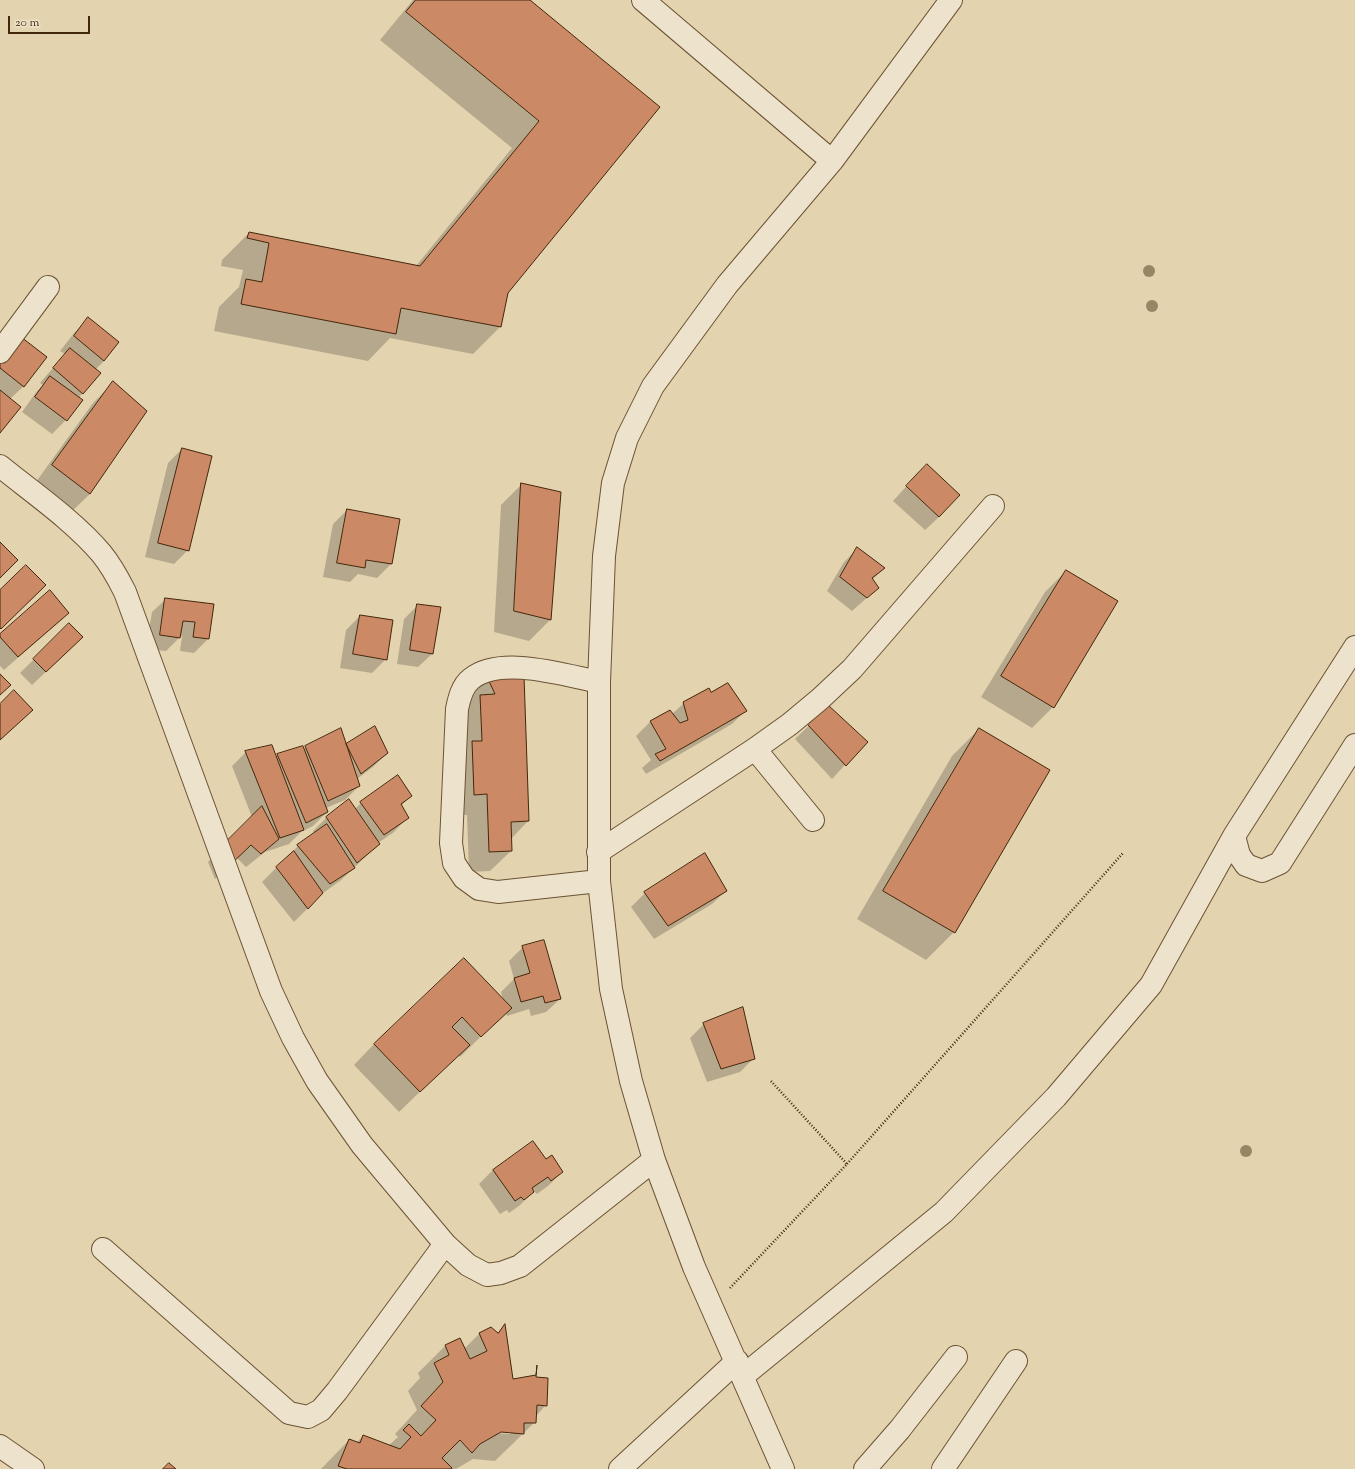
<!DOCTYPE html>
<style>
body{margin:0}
#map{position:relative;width:1355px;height:1469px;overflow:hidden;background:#e4d3af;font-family:"Sorts Mill Goudy",serif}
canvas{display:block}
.scale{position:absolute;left:8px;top:16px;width:82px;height:18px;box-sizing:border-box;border:2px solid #43270b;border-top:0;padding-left:5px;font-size:12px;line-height:14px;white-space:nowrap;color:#43270b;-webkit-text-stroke:3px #ede2cb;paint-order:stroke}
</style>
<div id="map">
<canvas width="1355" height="1469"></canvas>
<div class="scale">20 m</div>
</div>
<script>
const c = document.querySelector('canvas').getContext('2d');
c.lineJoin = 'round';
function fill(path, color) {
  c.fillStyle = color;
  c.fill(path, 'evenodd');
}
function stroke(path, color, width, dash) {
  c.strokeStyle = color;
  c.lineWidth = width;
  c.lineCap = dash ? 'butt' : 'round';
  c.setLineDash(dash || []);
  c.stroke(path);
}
const shadow = new Path2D(`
 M413,0h115l130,107 -151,186 -7,34 -27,27 -83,-16 -22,23 -154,-30 5,-24 20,-20 4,-17 -22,-4 1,-6 27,-27 167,33 96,-118 -132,-108z
 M88,319l16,42 -9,9 -12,23 -5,5 3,2 -15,20 -14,14 -30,-22 15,-21 6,-6 -3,-2 25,-29 -5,-3 15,-19z
 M7,352l17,34 -14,13 -10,33v-70z
 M113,383l32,28 -55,83 -21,20 -36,-28 60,-83z
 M182,449l6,101 -14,14 -29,-7 23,-94z
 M913,479l26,38 -14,13 -32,-29z
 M522,484l38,9 -10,127 -21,21 -35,-9 7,-127z
 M347,510l44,54 -14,14 -19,-4 -8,8 -27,-5 10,-53z
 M857,549l27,19 -12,12 6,8 -26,23 -25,-20 17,-29z
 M1066,571l-13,136 -21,21 -51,-31 64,-105z
 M166,599l47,6 -5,34 -14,14 -14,-2 2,-15h-2v1l-14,14 -20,-2 6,-37z
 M418,605l14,49 -14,13 -21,-3 7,-45z
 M67,613l-13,13 -50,44 -4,-4v-30z
 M360,616l26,43 -14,14 -32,-5 6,-38z
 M69,625l-1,26 -36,34 -12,-12z
 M523,677l5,144 -17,18v12l-21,20 -21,1 -2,-57h-13l6,-99 10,-10 -3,-7 20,-21z
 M711,693l35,17 -14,14 -86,50 -4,-6 9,-8 -15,-24 14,-14 20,-11 2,3 12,-11z
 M828,707l38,35 -34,37 -37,-40z
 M375,728l12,25 -14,14 -16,12 2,7 -14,14 -19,8 1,4 -14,14 -12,6 -12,12 -24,8 -19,15 -9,-9 -22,21 -7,-17 44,-45 -20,-51 14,-14 29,5 3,-2 25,-6 37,-20 6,17z
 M979,729l70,41 -95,162 -28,28 -69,-41 95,-163z
 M398,776l13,20 -10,10 6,12 -13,14 -16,11 1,1 -39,37 -17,12 -29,29 -32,-40 36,-36 16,-12 -1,-3 13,-13 23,-18 6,9 6,-6z
 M705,854l21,37 -14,13 -58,35 -23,-32 14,-14z
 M523,947l37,52 -14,13 -15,4 -2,-7 -22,7 -1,-4 -46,45 -2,-2 -59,57 -45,-47 20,-21 129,-44 -2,-8 13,-13 -5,-18z
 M704,1024l50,34 -14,14 -33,10 -17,-44z
 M533,1142l13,19 16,11 -14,14 -11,8 -3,-3 -15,15 -10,7 -2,-3 -7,4 -21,-30 14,-14z
 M505,1326l7,54 34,25 -10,11 -1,6 -40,39 -22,-2 -17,10h-135l28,-29 7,3 7,-7 25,10 10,-9 -3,-3 22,-24 -9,-19 12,-13 -2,-5 27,-27 15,-7 4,10 15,-15 11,-5 7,4zM496,1431l16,1 -2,2 -14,-1z`);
const building = new Path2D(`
 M416,0h114l130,107 -152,186 -7,34 -100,-19 -5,26 -155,-30 5,-25 16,3 7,-39 -22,-5 2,-6 171,34 119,-145 -133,-109z
 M88,317l31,25 -15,19 -30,-25z
 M21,337l26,20 -23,30 -24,-19v-3z
 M70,348l31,25 -18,21 -30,-26z
 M50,376l33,24 -16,21 -32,-24z
 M113,381l34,30 -57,83 -38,-29z
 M0,390l21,17 -21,26z
 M182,448l30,8 -23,95 -31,-8z
 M927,464l33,31 -21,22 -33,-31z
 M521,483l40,9 -10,128 -37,-9z
 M347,509l53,10 -8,45 -26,-4 -1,8 -28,-5z
 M0,542l18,18 -18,18z
 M857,547l28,21 -13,10 7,10 -12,10 -27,-21z
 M26,565l20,20 -45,44 -1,-1v-38z
 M1066,570l52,31 -64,107 -53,-32z
 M50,590l19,23 -51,44 -18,-20v-3z
 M165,598l49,6 -5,35 -16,-2 2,-15 -12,-1 -3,17 -20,-3z
 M417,604l24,3 -8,47 -23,-4z
 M360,615l33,5 -6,40 -34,-6z
 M69,623l14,14 -37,35 -13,-13z
 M0,674l11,11 -11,10z
 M524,676l5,145 -18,1 1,29 -23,1 -2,-58 -13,1 -2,-54h10l-2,-46 15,-1 -8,-17z
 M728,683l19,28 -87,50 -5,-7 11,-5 -16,-28 20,-11 10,13 8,-3 -5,-18 26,-14 2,4z
 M14,690l19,20 -33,30v-36z
 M828,705l40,37 -22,24 -38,-41z
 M375,726l13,27 -27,21 -15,-30z
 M341,728l19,58 -32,15 -23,-55z
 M979,728l71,42 -95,163 -72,-42z
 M272,745l32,85 -24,8 -35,-87z
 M303,746l25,66 -22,11 -29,-69z
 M398,775l14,21 -11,8 8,14 -25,17 -24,-33z
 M349,799l31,45 -23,19 -31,-46z
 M262,806l17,33 -18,15 -10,-9 -22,21 -8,-19z
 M327,824l28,44 -25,16 -33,-39z
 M294,851l29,42 -15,16 -32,-42z
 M705,853l22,38 -59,35 -24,-34z
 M544,940l17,59 -16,4 -2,-7 -22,6 -7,-24 16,-5 -8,-27z
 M464,958l48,50 -31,29 -19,-20 -10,10 18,18 -50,47 -46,-48z
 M743,1007l12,52 -34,10 -18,-46z
 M533,1141l13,18 6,-4 11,17 -12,9 -3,-4 -16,11 2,4 -10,8 -3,-3 -6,4 -22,-31z
 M505,1324l8,55 23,-4 1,-10 -1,12 12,1 -1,28 -10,-1 -1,18h-12v11l-23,-2 -21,12 -8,9 -12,-13 -18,18 10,10 -1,1h-104l-9,-3 11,-27 11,4 3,-8 37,14 11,-12 -8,-7 6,-6 12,12 15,-16 -15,-14 22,-24 -9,-19 15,-8 -4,-10 15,-7 10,21 17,-8 -8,-18 12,-6 7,6z
 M169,1463l7,6h-13z`);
const path = new Path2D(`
 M847,1164l276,-311
 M730,1288l117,-124 -77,-84`);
const minor = new Path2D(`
 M643,0l189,161
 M0,352l48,-65
 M0,466c32,26 74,55 101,87 10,12 17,25 24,39l146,399 22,47 24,43 45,64 83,99 23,21 19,10 14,-2 19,-7 134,-106
 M1355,647l-121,189 5,19 7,10 16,6 18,-8 75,-118
 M755,749l58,71
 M598,852l157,-103 35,-25 30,-25 32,-30 141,-163
 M599,881l-101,11 -19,-3 -15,-11 -10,-15 -3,-20 6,-134c2,-10 5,-23 14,-30 29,-24 93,-4 128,3
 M103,1249l186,164 19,4 13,-7 16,-19 108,-147
 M743,1376l201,-164 112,-115 95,-112 83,-149
 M0,1446l33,23
 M620,1469l117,-108
 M783,1469l-89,-202 -40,-107 -23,-79 -20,-92 -12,-108v-199l5,-126 9,-73 14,-45 26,-52 74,-101 105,-124 119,-161
 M865,1469l35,-40 56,-72
 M943,1469l73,-108`);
const trees = [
 [1149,271],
 [1152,306],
 [1246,1151]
];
fill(shadow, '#0003');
fill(building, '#cb8965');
stroke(building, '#43270b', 1);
stroke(minor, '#6b5234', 24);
stroke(path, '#43270b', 2.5, [1, 2]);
stroke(minor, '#ede2cb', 22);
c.fillStyle = '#988563';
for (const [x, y] of trees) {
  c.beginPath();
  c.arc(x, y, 6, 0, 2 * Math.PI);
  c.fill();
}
</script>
